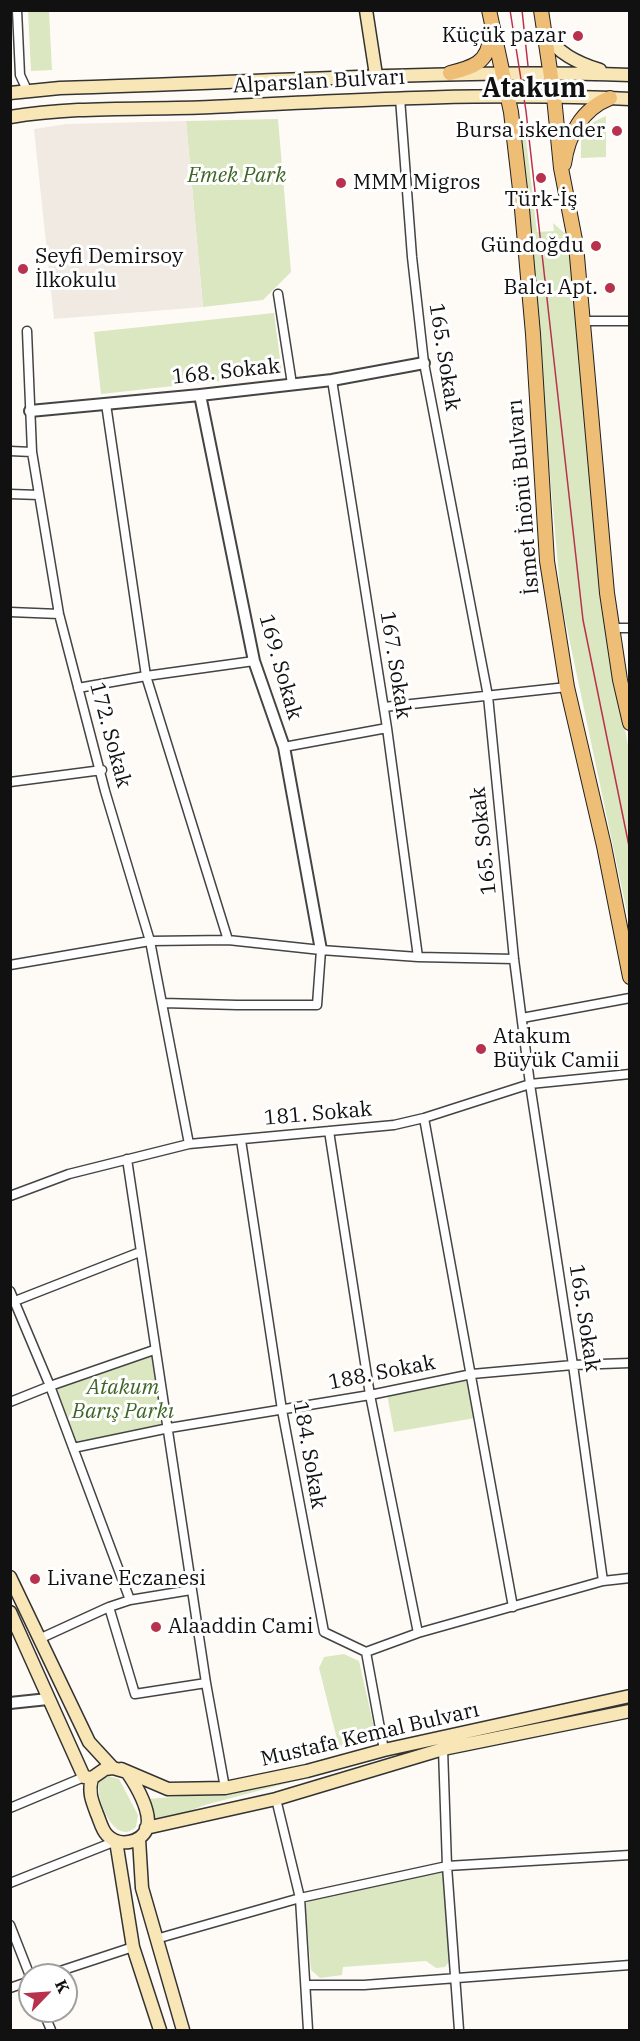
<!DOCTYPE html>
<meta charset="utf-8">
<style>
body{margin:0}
#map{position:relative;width:640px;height:2041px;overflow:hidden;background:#fefbf6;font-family:"IBM Plex Serif",serif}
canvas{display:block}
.frame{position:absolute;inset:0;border:12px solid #111;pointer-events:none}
.north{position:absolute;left:18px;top:1963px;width:60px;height:60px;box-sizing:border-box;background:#fff;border:2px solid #a0a0a0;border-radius:50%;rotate:65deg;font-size:16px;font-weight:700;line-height:24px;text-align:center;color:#111}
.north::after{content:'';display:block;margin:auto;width:21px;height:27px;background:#b8324e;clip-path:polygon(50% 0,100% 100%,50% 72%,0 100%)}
</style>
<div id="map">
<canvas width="640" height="2041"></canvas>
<div class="frame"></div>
<div class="north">K</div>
</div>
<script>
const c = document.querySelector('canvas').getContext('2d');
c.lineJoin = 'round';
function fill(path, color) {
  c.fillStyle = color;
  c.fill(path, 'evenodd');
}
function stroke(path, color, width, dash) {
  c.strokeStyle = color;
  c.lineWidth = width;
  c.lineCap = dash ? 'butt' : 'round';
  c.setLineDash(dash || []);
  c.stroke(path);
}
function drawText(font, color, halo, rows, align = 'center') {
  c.font = font + ' "IBM Plex Serif",serif';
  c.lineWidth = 6;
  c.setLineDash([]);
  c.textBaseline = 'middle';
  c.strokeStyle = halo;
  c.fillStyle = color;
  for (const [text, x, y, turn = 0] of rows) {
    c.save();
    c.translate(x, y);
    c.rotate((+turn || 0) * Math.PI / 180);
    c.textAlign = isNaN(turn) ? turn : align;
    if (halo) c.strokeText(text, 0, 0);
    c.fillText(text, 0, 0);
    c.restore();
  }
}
const green = new Path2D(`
 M28,11h21l3,59 -21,1z
 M606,116v41l-25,1c0,-26 -1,-31 25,-42z
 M278,119l13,153 -28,28 -60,7 -17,-186z
 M519,122h5l13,110 17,-1 -1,-8 15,13 34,368 27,147v171l-68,-322z
 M274,313l8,61 -181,20 -7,-62z
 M154,1350l15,78 -96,20 -23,-62z
 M469,1380l6,38 -81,14 -7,-38z
 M344,1654l15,7 16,71 -4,9 -32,6 -20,-79 5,-11z
 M423,1742v5l-218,58 -52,20 -6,-26 65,-5z
 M108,1776l11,3 19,36 -2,12c-22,21 -41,-31 -37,-45z
 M446,1868l6,89 -7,10 -9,1 -10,-7 -83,6 -1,8 -22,3 -9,-8 -6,-67 38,-15 1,4 60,-12v-5z`);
const plaza = new Path2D(`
 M186,121l17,186 -149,12 -20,-190 32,-5z`);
const minor = new Path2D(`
 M17,10l3,65 7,15
 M400,98l12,159 12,106 64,333 26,263 16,125 43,281 30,216
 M278,294l14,90
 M583,321h47
 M27,331l5,121 27,162 46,177 45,150 39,203
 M332,380l55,348 31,229
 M106,404l40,272 82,264
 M10,451l22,1
 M10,494l29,1
 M10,612l49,2
 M612,628h18
 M78,688l68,-12 108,-15
 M384,707l183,-20
 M284,747l103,-19
 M10,782l92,-12
 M10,965l140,-24 78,-1 93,10 97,7 96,2
 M163,1003l74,2h80l4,-55
 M522,1018l108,-20
 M424,1118l89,489
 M329,1131l41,264 48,238
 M241,1140l41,270 42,222 42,20 18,98
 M127,1159l79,524
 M10,1196l59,-22 120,-30 205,-19 30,-7 106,-34 100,-10
 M10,1291l40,95 80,214
 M15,1301l125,-49
 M10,1402l40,-16 104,-36
 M73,1448l96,-20 201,-33 102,-21 101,-9 57,-2
 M109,1607l26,87 71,-11 19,105
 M39,1639l70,-32 21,-7 61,-10
 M366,1652l52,-19 185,-52 27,-3
 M443,1749l4,117 12,164
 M276,1799l24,99 8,132
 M10,1808l74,-31
 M10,1883l106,-42
 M10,1925l20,51
 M156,1939l144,-41 147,-32 183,-11
 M48,1975l85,-28
 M306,1985h58l266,-20
 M10,1988l20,-7
 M43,2011l8,19`);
const tertiary = new Path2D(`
 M200,395l54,266 30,86 37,203
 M30,411l170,-16 132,-15 92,-17
 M10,1703l38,-4`);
const secondary = new Path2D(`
 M366,10l10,65
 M545,32c11,21 33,31 55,38
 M10,93l50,-5c190,-5 380,-19 570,-13
 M10,117c66,-11 134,-7 201,-10 139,-7 279,-15 419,-8
 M10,1577l79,165 24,26
 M10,1612l74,165 8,1
 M113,1768l14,4c9,13 25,40 20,56 -6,16 -29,19 -40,7 -5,-5 -7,-14 -10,-21 -5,-13 -9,-22 -5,-36l13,-9z
 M121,1769l47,20 57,-1 82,-17 77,-21 246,-54
 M146,1828l130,-29 167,-50 187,-38
 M139,1839l3,49 41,142
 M116,1841l17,106 27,83`);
const primary = new Path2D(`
 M489,10l22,102 10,86 12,136 14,227 20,126 37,159 26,131
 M541,10l13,87 7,71 15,77 31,348 13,87 10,43
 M450,73c21,-5 39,-10 40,-36
 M564,164c4,-29 18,-55 46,-66`);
const tram = new Path2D(`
 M510,10l16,101 57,509 47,231
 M522,10l6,56`);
const markers = [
 [578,36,6,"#b8324e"],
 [617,131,6,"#b8324e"],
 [541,178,6,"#b8324e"],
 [341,183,6,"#b8324e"],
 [596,246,6,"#b8324e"],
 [23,269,6,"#b8324e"],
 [610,288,6,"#b8324e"],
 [481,1049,6,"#b8324e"],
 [35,1579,6,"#b8324e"],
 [156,1627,6,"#b8324e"]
];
const poiNames = [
 ["Küçük pazar",566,36,"right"],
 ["Bursa iskender",605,131,"right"],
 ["MMM Migros",353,183],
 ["Türk-İş",541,200,"center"],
 ["Gündoğdu",584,246,"right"],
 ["Seyfi Demirsoy",35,257],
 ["İlkokulu",35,281],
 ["Balcı Apt.",598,288,"right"],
 ["Atakum",493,1037],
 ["Büyük Camii",493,1061],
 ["Livane Eczanesi",47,1579],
 ["Alaaddin Cami",168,1627]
];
const streetNames = [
 ["Alparslan Bulvarı",319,82,-3],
 ["165. Sokak",444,357,81],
 ["168. Sokak",226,372,-6],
 ["İsmet İnönü Bulvarı",524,497,-95],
 ["167. Sokak",395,665,81],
 ["169. Sokak",280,667,74],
 ["172. Sokak",110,735,75],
 ["165. Sokak",484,841,-96],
 ["181. Sokak",318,1114,-5],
 ["165. Sokak",584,1318,81],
 ["188. Sokak",382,1373,-11],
 ["184. Sokak",309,1455,80],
 ["Mustafa Kemal Bulvarı",370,1735,-13]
];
const parkNames = [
 ["Emek Park",237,176],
 ["Atakum",123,1388],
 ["Barış Parkı",123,1412]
];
const districtNames = [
 ["Atakum",534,89]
];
fill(green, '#dbe7c0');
fill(plaza, '#f0eae3');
stroke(minor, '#444', 11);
stroke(tertiary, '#444', 14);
stroke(secondary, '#333', 15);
stroke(primary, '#222', 16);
stroke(minor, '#fff', 8);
stroke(tertiary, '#fff', 10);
stroke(secondary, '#f9e6b6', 12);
stroke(primary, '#eebd76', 14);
stroke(tram, '#b8324e', 1.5);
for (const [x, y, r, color] of markers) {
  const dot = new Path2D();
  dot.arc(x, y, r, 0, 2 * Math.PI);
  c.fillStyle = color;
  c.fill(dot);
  stroke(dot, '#fff', 2);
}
drawText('21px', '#111', '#fff', poiNames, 'left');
drawText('21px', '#111', '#fff', streetNames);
drawText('italic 21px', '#3d6525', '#fff', parkNames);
drawText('bold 27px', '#111', '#fff', districtNames);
</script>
